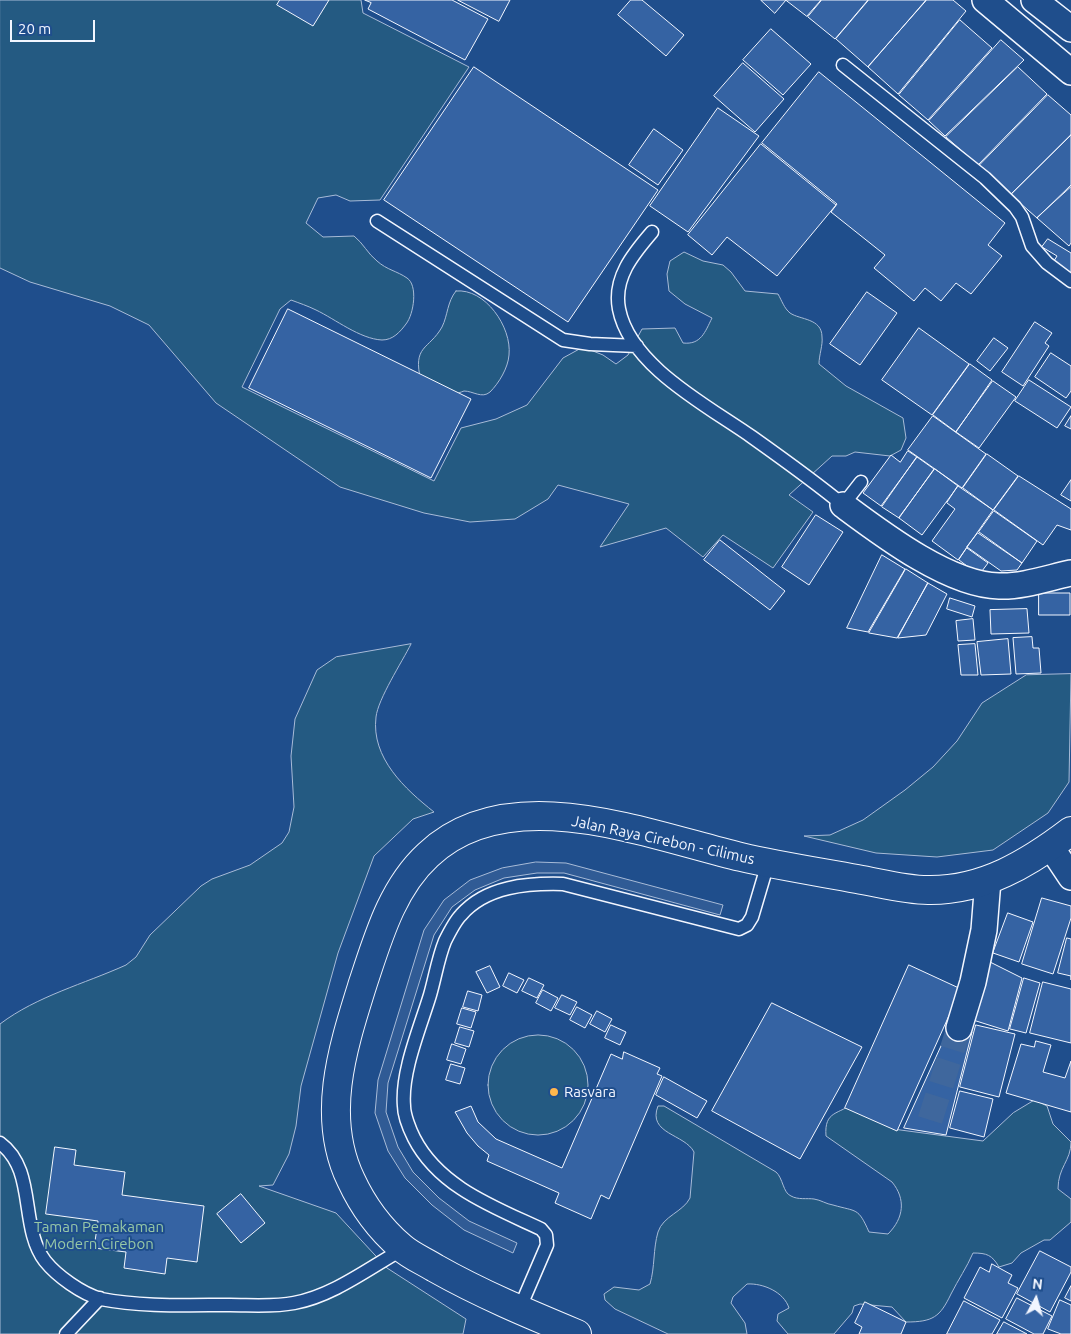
<!DOCTYPE html>
<style>
body{margin:0}
#map{position:relative;width:1071px;height:1334px;overflow:hidden;background:#1f4e8c;font-family:Ubuntu,sans-serif}
canvas{display:block}
.north{position:absolute;left:1011px;top:1274px;width:50px;height:50px;-webkit-text-stroke:4px #1f4e8c;paint-order:stroke;rotate:6deg;font-size:14px;font-weight:700;line-height:20px;text-align:center;color:#f2f6ff}
.north::after{content:'';display:block;margin:auto;width:18px;height:22px;background:#f2f6ff;clip-path:polygon(50% 0,100% 100%,50% 72%,0 100%)}
.scale{position:absolute;left:10px;top:20px;width:85px;height:22px;box-sizing:border-box;border:2px solid #f2f6ff;border-top:0;padding-left:6px;font-size:15px;line-height:18px;white-space:nowrap;color:#f2f6ff;-webkit-text-stroke:4px #1f4e8c;paint-order:stroke}
</style>
<div id="map">
<canvas width="1071" height="1334"></canvas>
<div class="north">N</div>
<div class="scale">20 m</div>
</div>
<script>
const c = document.querySelector('canvas').getContext('2d');
c.lineJoin = 'round';
function fill(path, color) {
  c.fillStyle = color;
  c.fill(path, 'evenodd');
}
function stroke(path, color, width, dash) {
  c.strokeStyle = color;
  c.lineWidth = width;
  c.lineCap = dash ? 'butt' : 'round';
  c.setLineDash(dash || []);
  c.stroke(path);
}
function drawText(font, color, halo, rows, align = 'center') {
  c.font = font + ' Ubuntu,sans-serif';
  c.lineWidth = 4;
  c.setLineDash([]);
  c.textBaseline = 'middle';
  c.strokeStyle = halo;
  c.fillStyle = color;
  for (const [text, x, y, turn = 0] of rows) {
    c.save();
    c.translate(x, y);
    c.rotate((+turn || 0) * Math.PI / 180);
    c.textAlign = isNaN(turn) ? turn : align;
    if (halo) c.strokeText(text, 0, 0);
    c.fillText(text, 0, 0);
    c.restore();
  }
}
const green = new Path2D(`
 M0,0h361l2,13 106,54 -89,133 -30,1 -14,-6 -18,3 -12,25 17,14 31,-1c9,7 14,18 23,25 10,9 20,10 30,17 11,7 7,36 -1,46 -6,8 -13,16 -24,16 -22,-1 -47,-21 -66,-30 -8,-4 -17,-7 -25,-10l-11,9 -38,78 192,94 27,-53 35,-9 31,-14 36,-47 20,-11 20,8 13,9 12,-9 14,-26 33,-1 8,15c18,2 22,-11 29,-25l-27,-14 -16,-13 -2,-17 3,-13 14,-9 19,9 20,4 8,7 14,19 33,3c4,7 6,14 12,19 10,7 32,5 32,24 1,8 -3,18 -3,27l27,22 57,32 3,20 -5,12 -11,6 -35,-4 -9,4h-14l-43,39 24,17 -40,56 -50,-33 -20,22 -37,-29 -66,19 29,-43 -71,-19 -10,14 -33,20 -45,3 -46,-9 -84,-26 -124,-84 -67,-78 -39,-19 -80,-24 -30,-14z
 M456,291c29,-3 56,36 53,64 -1,13 -10,28 -19,37 -8,7 -17,-1 -26,-1 -3,1 -8,3 -11,4l-32,-14c-9,-36 8,-31 21,-54 6,-12 5,-25 14,-36z
 M411,644c-9,18 -33,55 -35,73 -5,41 29,72 58,95l-21,7 -39,37 -36,97 -37,133 -5,40 -7,28 -16,31 -14,1 77,27 51,55 79,51 -3,15h-463v-310c37,-28 84,-40 126,-59l10,-8 14,-22 51,-49 11,-7 38,-14 32,-22 7,-11 5,-25 -3,-51 4,-37 22,-49 19,-13z
 M1071,674l-2,108 -21,31 -55,37 -56,7 -61,-4 -72,-17 26,-1 33,-15 42,-30 28,-23 24,-26 25,-38 44,-28z
 M488 1085a50 50 0 1 1 100 0a50 50 0 1 1-100 0Z
 M1035,1100l12,6 6,18 18,18c0,19 -13,25 -13,47l13,10v23l-21,18h-6l-23,13 -9,10 -13,4c-7,-12 -12,-14 -26,-14 -6,14 -15,27 -22,41 -11,23 -18,28 -45,28l-14,-15 -32,-3 -6,2 -2,7 -18,21h-46l-11,-13 1,-7 11,-6c-5,-16 -26,-25 -42,-24l-14,13 -2,6 14,20 2,11h-79l-53,-25 -10,-9 -1,-6 10,-7 25,3 11,-6c5,-17 3,-35 8,-52 5,-16 25,-20 32,-34l4,-46c-9,-18 -47,-18 -36,-46h6l112,66c7,6 7,21 15,24 7,4 16,2 23,3 7,1 12,5 19,6 24,7 25,2 36,27l19,2c16,-16 18,-35 4,-52l-66,-46c-2,-26 13,-21 29,-34l38,27 90,12 30,-28z`);
const parking = new Path2D(`
 M536,862l30,1 157,42 -3,10 -156,-42h-27l-33,5 -29,12 -23,17 -18,28 -46,148 -2,29 12,35 15,25 26,26 30,23 48,22 -4,10 -49,-23 -32,-25 -27,-27 -17,-27 -13,-38 3,-33 46,-150 20,-30 26,-20 32,-12z`);
const building = new Path2D(`
 M280,0h49l-16,26 -36,-21z
 M365,0h87l36,19 -23,41 -97,-51 3,-6z
 M458,0h52l-11,21z
 M631,0h11l42,35 -18,21 -48,-41z
 M761,0h25l-11,13z
 M786,0h35l-14,16z
 M822,0h46l-33,39 -27,-22z
 M869,0h57l-58,67 -32,-28z
 M927,0h26l13,11 -68,83 -30,-27z
 M960,20l32,28 -64,72 -29,-25z
 M771,29l40,35 -28,31 -40,-35z
 M1001,40l23,20 -79,76 -16,-15z
 M743,63l41,36 -29,33 -41,-36z
 M474,67l184,123 -90,132 -184,-122z
 M1018,67l29,27 -69,71 -32,-28z
 M819,72l186,151 -17,22 14,11 -31,38 -15,-11 -15,18 -16,-13 -11,13 -40,-33 11,-13 -54,-43 6,-8 -75,-61z
 M1048,95l23,20v20l-60,59 -32,-28z
 M718,108l41,28 -71,96 -38,-26z
 M654,129l29,21 -25,35 -29,-20z
 M1071,135v50l-34,33 -26,-23z
 M761,144l75,61 -59,71 -50,-39 -15,18 -24,-20z
 M1071,187v56l-2,3 -32,-28z
 M1048,239l23,14v23l-19,-12 5,-8 -15,-9z
 M867,292l30,21 -37,52 -30,-21z
 M288,309l183,90 -40,79 -182,-90z
 M1035,322l17,11 -7,10 4,3 -26,40 -21,-14z
 M919,328l50,36 -37,51 -50,-35z
 M994,338l14,10 -18,23 -13,-10z
 M1051,353l20,13v25l-5,7 -31,-21z
 M970,364l22,16 -36,52 -23,-17z
 M1029,380l42,27 -14,21 -42,-27z
 M993,381l23,16 -37,51 -23,-16z
 M933,416l53,38 -24,34 -54,-38z
 M1071,416v13l-6,-3z
 M908,451l9,6 -36,49 -18,-13 28,-38 9,7z
 M987,454l31,22 -25,34 -30,-22z
 M917,457l17,12 -35,49 -17,-11z
 M935,469l23,17 -36,49 -23,-17z
 M1019,476l52,33v21l-14,-5 -14,20 -49,-35z
 M1071,480v21l-10,-6z
 M958,486l35,24 -35,50 -26,-19 23,-32 -8,-6z
 M994,511l43,30 -15,22 -43,-31z
 M816,515l27,17 -34,53 -27,-18z
 M978,533l44,30 -5,7 -16,1 -34,-24z
 M720,540l65,51 -15,19 -66,-50z
 M967,548l21,15 -9,12 -20,-15z
 M882,555l23,14 -37,63 -21,-4z
 M906,569l22,14 -31,55 -28,-5z
 M928,583l19,11 -21,41 -28,3z
 M1039,593h31v22h-31z
 M950,598l25,8 -3,11 -25,-8z
 M1027,609l2,24 -38,1 -1,-24z
 M973,619l2,21 -17,1 -2,-20z
 M1032,637l1,11h6l2,25 -25,1 -3,-36z
 M1008,639l3,35 -30,1 -4,-33z
 M975,644l3,31h-17l-3,-30z
 M1042,898l29,8v12l-18,56 -31,-10z
 M1008,913l25,9 -14,40 -26,-9z
 M1067,938l4,1v41v-4l-13,-3z
 M988,961l34,17 -14,53 -35,-11z
 M909,965l52,24 -64,142 -52,-23z
 M490,966l10,21 -13,6 -11,-21z
 M509,973l15,7 -7,13 -14,-7z
 M529,978l15,7 -7,13 -15,-7z
 M1024,978l16,5 -14,50 -16,-4z
 M1043,982l28,7v54l-41,-10z
 M543,990l15,8 -7,13 -15,-8z
 M468,991l14,4 -4,16 -15,-4z
 M562,995l15,7 -7,13 -15,-7z
 M772,1003l90,44 -62,112 -88,-48z
 M577,1007l15,8 -7,13 -15,-8z
 M462,1008l14,4 -5,16 -14,-4z
 M597,1011l15,8 -7,13 -15,-8z
 M611,1025l15,7 -6,13 -15,-7z
 M951,1025l21,7 -26,103 -42,-7z
 M976,1025l39,9 -16,63 -39,-10z
 M460,1027l14,4 -5,16 -14,-4z
 M1036,1041l15,4 -8,27 22,6 6,-17v51l-65,-19 15,-49 13,3z
 M452,1044l14,5 -5,15 -14,-4z
 M624,1052l36,16 -3,6 5,2 -53,123 -8,-4 -10,24 -36,-16 4,-10 -72,-32 2,-6 -11,-9 -11,-13 -12,-21 16,-6 7,16 18,17 66,29 49,-114 11,5z
 M451,1064l14,4 -5,16 -14,-4z
 M664,1077l43,24 -10,17 -41,-23z
 M960,1091l33,8 -9,38 -34,-9z
 M55,1147l21,3 -2,15 51,7 -3,23 82,11 -7,56 -30,-4 -2,16 -41,-6 2,-16 -32,-4 4,-27 -52,-7z
 M241,1194l24,29 -24,20 -24,-29z
 M1040,1251l31,16v5l-21,40 -33,-18z
 M992,1264l20,11 -4,8 10,5 -16,30 -38,-20 16,-31 9,5z
 M1071,1286v15l-6,-3z
 M1017,1298l35,18 -9,18h-9l-28,-15z
 M1060,1300l11,5v29h-10l-13,-5z
 M964,1301l36,19 -8,14h-45z
 M865,1302l41,20 -5,12h-42l3,-7 -7,-4z
 M1004,1322l23,12h-30z`);
const minorTunnel = new Path2D(`
 M930,1120l29,-92`);
const service = new Path2D(`
 M843,65l142,113 30,29 7,10 10,29 15,17 24,18
 M377,221l186,119 27,4 47,2
 M652,232c-19,22 -39,46 -33,77 11,57 89,97 133,128 31,22 62,44 91,68l18,-23
 M0,1143c37,27 19,84 45,118 12,15 37,33 56,38 40,8 88,6 129,6 21,0 44,2 64,-2 39,-7 75,-35 109,-54
 M519,1310l28,-65 -1,-10 -5,-6c-47,-22 -102,-42 -127,-91 -4,-8 -10,-23 -10,-32 -3,-34 16,-78 26,-111 5,-17 8,-37 15,-54 4,-8 10,-20 16,-26 25,-29 67,-32 102,-31l176,45 8,-4 5,-8 16,-54
 M66,1334l34,-36`);
const minor = new Path2D(`
 M985,0l86,72
 M1034,0l37,29
 M843,505c39,29 106,80 156,81 23,1 49,-8 72,-13
 M1051,847l20,30
 M959,1028l14,-46 11,-52 4,-50`);
const trunk = new Path2D(`
 M577,1334c-48,-20 -96,-40 -142,-66 -11,-7 -24,-12 -34,-21 -22,-19 -38,-41 -50,-67 -31,-64 -8,-133 12,-197 15,-45 29,-95 65,-128 81,-77 220,-20 313,2 39,9 78,15 116,22 23,4 48,11 71,11 55,1 101,-27 143,-59`);
const markers = [
 [554,1092,5,"#ffb74d"]
];
const streetNames = [
 ["Jalan Raya Cirebon - Cilimus",663,840,12]
];
const poiNames = [
 ["Rasvara",564,1092]
];
const parkNames = [
 ["Taman Pemakaman",99,1227],
 ["Modern Cirebon",99,1244]
];
fill(green, '#245a82');
stroke(green, '#a8bbd7', 1);
fill(parking, '#305b95');
stroke(parking, '#a8bbd7', 1);
fill(building, '#3563a3');
stroke(building, '#f2f6ff', 1);
stroke(minorTunnel, '#3f679d', 25, [25, 12]);
stroke(service, '#f2f6ff', 15);
stroke(minor, '#f2f6ff', 28);
stroke(trunk, '#f2f6ff', 30);
stroke(service, '#1f4e8c', 12);
stroke(minor, '#1f4e8c', 25);
stroke(trunk, '#1f4e8c', 28);
for (const [x, y, r, color] of markers) {
  const dot = new Path2D();
  dot.arc(x, y, r, 0, 2 * Math.PI);
  c.fillStyle = color;
  c.fill(dot);
  stroke(dot, '#1f4e8c', 2);
}
drawText('15px', '#f2f6ff', '#1f4e8c', streetNames);
drawText('15px', '#f2f6ff', '#1f4e8c', poiNames, 'left');
drawText('15px', '#97c8a6', '#1f4e8c', parkNames);
</script>
